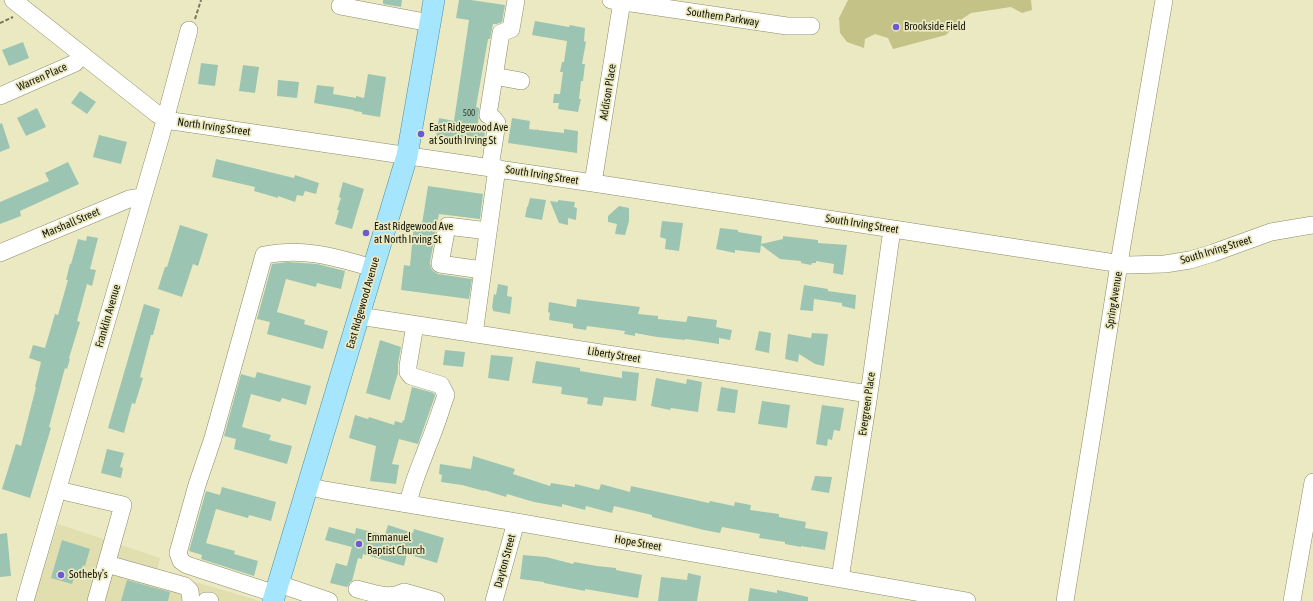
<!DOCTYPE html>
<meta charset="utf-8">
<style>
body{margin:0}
canvas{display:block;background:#ebe9c1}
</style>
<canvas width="1313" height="601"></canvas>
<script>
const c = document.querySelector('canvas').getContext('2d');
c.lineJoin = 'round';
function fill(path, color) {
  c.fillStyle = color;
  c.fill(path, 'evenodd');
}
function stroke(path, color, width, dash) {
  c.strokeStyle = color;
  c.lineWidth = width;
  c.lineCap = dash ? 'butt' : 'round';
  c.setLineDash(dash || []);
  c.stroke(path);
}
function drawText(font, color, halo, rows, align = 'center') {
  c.font = font + ' "Asap Condensed",sans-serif';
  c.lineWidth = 3.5;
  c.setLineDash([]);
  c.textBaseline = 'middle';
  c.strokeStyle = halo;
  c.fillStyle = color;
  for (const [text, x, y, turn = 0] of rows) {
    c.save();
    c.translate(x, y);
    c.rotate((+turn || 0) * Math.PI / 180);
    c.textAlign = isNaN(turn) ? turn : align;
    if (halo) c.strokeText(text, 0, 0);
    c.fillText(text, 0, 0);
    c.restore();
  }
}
const built = new Path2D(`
 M58,524l102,34 -3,13 100,29v1h-224z`);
const green = new Path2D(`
 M848,0h183l1,10 -10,3 -11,-6 -40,6 -12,8 -13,14 -53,14 -5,-11 -13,-4 -10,5 -1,9 -17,-6 -7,-9 -1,-15z`);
const building = new Path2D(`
 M383,0h19l-1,7 -18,-3z
 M459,0h12l34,5 -3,17 -5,2h-4l-3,15h-2l-12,68 3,1 -1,16 8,2 -3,19 -47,-8 3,-19 15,3 15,-101 -13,-2z
 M535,21l34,6 1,-2 15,3 -1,13 2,1 -4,22h3l-2,17h-2l-2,18h2l-3,13 -20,-3 1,-6h-6l1,-9h6l3,-22h-3l2,-10h2l3,-21 -35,-6z
 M23,42l6,16 -20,8 -7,-16z
 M201,63l17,2 -3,21 -17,-2z
 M243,65l16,2 -4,26 -16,-2z
 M368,74l18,3 -6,40 -18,-3v-2l-8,-1v-1l-40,-7 3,-18 17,2 -1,7 23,4v-2l8,2z
 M278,80l21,2 -2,16 -20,-2z
 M80,91l16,11 -9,12 -16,-11z
 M37,108l9,19 -20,9 -9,-18z
 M512,118l18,3 -1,8 8,1v-2l1,2 26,3v-4l14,2 -1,22 -69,-10z
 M2,123l8,25 -10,4v-28z
 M99,135l28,7 -6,22 -28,-7z
 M216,159l78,19 1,-3 24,8 -3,11 -11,-3 -2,5 -6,-1 -2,7 -17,-6v2l-24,-7 1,-4 -43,-10z
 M68,162l11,22 -59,27 1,5 -21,8v-22l49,-21 -4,-8z
 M343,182l21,7 -12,40 -17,-5 4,-14h-2l4,-12 -2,-1z
 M428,186l55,8 -3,25 -41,-5 -9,48 1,6 2,3 5,3 34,5 -3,20 -68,-9 3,-25 6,1 4,-43 8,1z
 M530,198l16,2 -4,20 -17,-3 2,-10 1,-1z
 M558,200l17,2 -1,5 3,1 -1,12 -8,-2v7l-9,-2 -9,-22 8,1z
 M619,206l10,2v13l-4,14 -10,-1 2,-10 -9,-2v-6z
 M662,221l21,2 -4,28 -14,-2 1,-10 -6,-2z
 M180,225l28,9 -10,32 -5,-2 -11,33 -24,-8 7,-22h2z
 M720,228l18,2v2l24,4 -1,8 22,-5v-3l35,4v3l29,2 -4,30 -10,-2 1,-9 -18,-3v2h-4l-1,2 -10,-2v-2l-21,-2 -19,-14 -1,8 -25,-3v3l-19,-4z
 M87,236l11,2 -8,31 6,1 -4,16 -5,-2 -10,37 3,1 -11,36 1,1 -3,10 -2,-1 -16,59 2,1 -21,70 -28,-9 14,-45 5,2 15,-59h-1l6,-25 -12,-4 4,-13 12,3 10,-34 3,1 10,-35h-2l4,-16h1l7,-25 8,2z
 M288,262l29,2 28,7 -4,18 -24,-6 -1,4 -30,-8 -9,33 28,8 -1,4 24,7 -5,18 -56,-15 3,-12 -13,-3 15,-55z
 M498,284l10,2 -1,10 5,1 -2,17 -17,-3v-2l-1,-1 2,-14 2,1z
 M804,285l24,4v2l28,4 -1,14 -13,-3v-3l-28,-4 -1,12 -13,-1z
 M577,299l63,8 -2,7 20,2v3l28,3 2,-6 29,4 -1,7 16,3 -2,10 -11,-2v6l-26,-4 -8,-1v1l-28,-3 -22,-4v3l-11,-2 1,-3 -38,-5 -1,4 -13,-2v-4l-24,-4 1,-7 -2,-1 1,-10 27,5z
 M144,304l16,5 -7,26h-2l-11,42 3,1 -8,26 -3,-1 -8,30 -16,-5z
 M759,331l12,2 -2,20 -14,-3z
 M812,333l16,1 -4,32 -9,-2 -16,-10 -1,8 -13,-3 3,-25 23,4z
 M380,340l21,7 -3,17v9l-8,27 -24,-7z
 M445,350l20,2 -2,15 -20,-2z
 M491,355l22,2 -4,24 -21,-3z
 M536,361l44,7v3l42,7v-7l17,2 -3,28 -32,-4 -2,9 -15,-2 1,-6 -27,-4 1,-7 -30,-4z
 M257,372l54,14 -5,19 -24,-7 -2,4 -29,-8 -9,33 29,8 -2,5 23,6 -5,18 -53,-15 2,-10 -12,-3 17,-62 14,4z
 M656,378l30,6 1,-5 15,3 -4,30 -27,-4 -1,2 -19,-4z
 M412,387l22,6 1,3 -17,48 -19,-5 -7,25 7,1 -3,19 -26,-3 6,-35 -27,-8 6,-23 13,4 1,-2 25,8 1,-4 7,2 1,-3 1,1z
 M721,387l17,3 -3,23 -18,-2z
 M762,401l28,4 -3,23 -29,-4z
 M822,405l22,3 -4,23 -6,-1 -2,10 -4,-1 -1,7 -11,-2z
 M107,449l17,4 -4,14 3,1 -2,10 -20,-5z
 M473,456l42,13 -2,5 37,12 1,-3 24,4v-3l24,6 2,-6 29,8 1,-6 78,17 1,-2 24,5 1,-4 16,3 -1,5 29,4v3l27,5 -1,6 23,4 -3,18 -24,-4v1l-16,-3v-2l-26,-4 1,-4 -38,-7 -2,6 -16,-3 -52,-13v-2l-38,-9 -2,7 -26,-7 -1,4 -23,-6v3l-28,-5 -27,-8 -1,3 -22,-7v1l-22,-6 -21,-3 1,-7 -3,-1 1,-10 31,5z
 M815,476l17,1 -3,16 -18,-3z
 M222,487l54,15 -5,19 -22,-6 -1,3 -32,-9 -10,34 29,8 -1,3 24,7 -4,15 -53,-17 1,-4 -13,-4 17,-60 14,4z
 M388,525l25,8 1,-4 30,9 -7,25 -30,-9 -3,12 -41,-12 -1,5 -4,-1 -6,23 -2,1 -3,5 -17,-4 6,-20 11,3 5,-19 -27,-7 4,-13 26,7 1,-6 29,7z
 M7,533l4,43 -11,1v-43z
 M62,540l28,9 -5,17 -2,-1 -2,7 -5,-1 -4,13 -21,-6z
 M523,555l23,2 27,7 1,-2 23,4 19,2v2l26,5 -4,23 -53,-9v2l-41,-8v-1l-24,-3z
 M688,573l13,3 -4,25h-39l3,-24 26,3z
 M127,580l43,12 -2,9h-47z
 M750,588l27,5v-3l31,7v4h-60z`);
const path = new Path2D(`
 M195,19l6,-19
 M0,23l13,-6`);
const minor = new Path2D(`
 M13,0l144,114 8,5 7,2 421,62 535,82 37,-1 25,-4 23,-7 58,-21 42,-7
 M611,0l176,26h24
 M340,6l90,17
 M494,76l27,5
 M0,96l75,-33 6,-8
 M490,167l7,-44 -4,-5 -5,-3 13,-82 10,-4 5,-29
 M593,183l29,-182
 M0,253l129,-54 13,-2
 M482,270l-42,-6 7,-38 41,5
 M359,316l510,78
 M474,334l23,-166
 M308,486l16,4 192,32 451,79
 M58,490l65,15 -27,96
 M408,504c4,-21 13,-39 20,-59 7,-16 12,-33 18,-50l-5,-10 -30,-9 -3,-4v-6l7,-41
 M107,564l78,22 5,5 1,10
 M840,579l29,-185 23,-165
 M279,584l50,17
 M357,589c16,4 32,11 47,3l32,9
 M276,594l-89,-29 -6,-4 -3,-8 19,-68 16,-47 51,-183c39,-8 71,2 109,13
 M25,601l136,-466 28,-105
 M206,601h4
 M494,601l22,-79
 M1065,601l30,-184 26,-166 43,-251
 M1292,601l21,-119`);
const major = new Path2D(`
 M273,601l134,-445 27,-156`);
const markers = [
 [896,27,4,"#6b5ad4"],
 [421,134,4,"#6b5ad4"],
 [366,233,4,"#6b5ad4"],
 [359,544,4,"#6b5ad4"],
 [61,575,4,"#6b5ad4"]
];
const numberNames = [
 ["500",469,113]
];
const streetNames = [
 ["Southern Parkway",723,17,9],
 ["Warren Place",42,77,-24],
 ["Addison Place",608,92,-81],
 ["North Irving Street",214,127,8],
 ["South Irving Street",542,175,9],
 ["Marshall Street",71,223,-23],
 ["South Irving Street",862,224,9],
 ["South Irving Street",1216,250,-17],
 ["Spring Avenue",1114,300,-81],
 ["East Ridgewood Avenue",363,303,-74],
 ["Franklin Avenue",108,316,-74],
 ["Liberty Street",614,355,9],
 ["Evergreen Place",867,404,-82],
 ["Hope Street",638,543,10],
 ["Dayton Street",505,561,-75]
];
const poiNames = [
 ["Brookside Field",904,27],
 ["East Ridgewood Ave",429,128],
 ["at South Irving St",429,141],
 ["East Ridgewood Ave",374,227],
 ["at North Irving St",374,240],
 ["Emmanuel",367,538],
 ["Baptist Church",367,551],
 ["Sotheby’s",69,575]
];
fill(built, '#e1deaf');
fill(green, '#c5c288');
fill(building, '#9bc5b2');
stroke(minor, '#8c8b66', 18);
stroke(major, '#4c91a6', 22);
stroke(path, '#78765c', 2, [4, 2]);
stroke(minor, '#fff', 17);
stroke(major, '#a5e5fd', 21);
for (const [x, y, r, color] of markers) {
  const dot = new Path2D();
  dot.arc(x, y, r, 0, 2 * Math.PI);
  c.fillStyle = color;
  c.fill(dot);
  stroke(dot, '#ebe9c1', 1.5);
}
drawText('9px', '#374132', null, numberNames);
drawText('11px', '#161507', '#ebe9c1', streetNames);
drawText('11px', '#161507', '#ebe9c1', poiNames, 'left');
</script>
